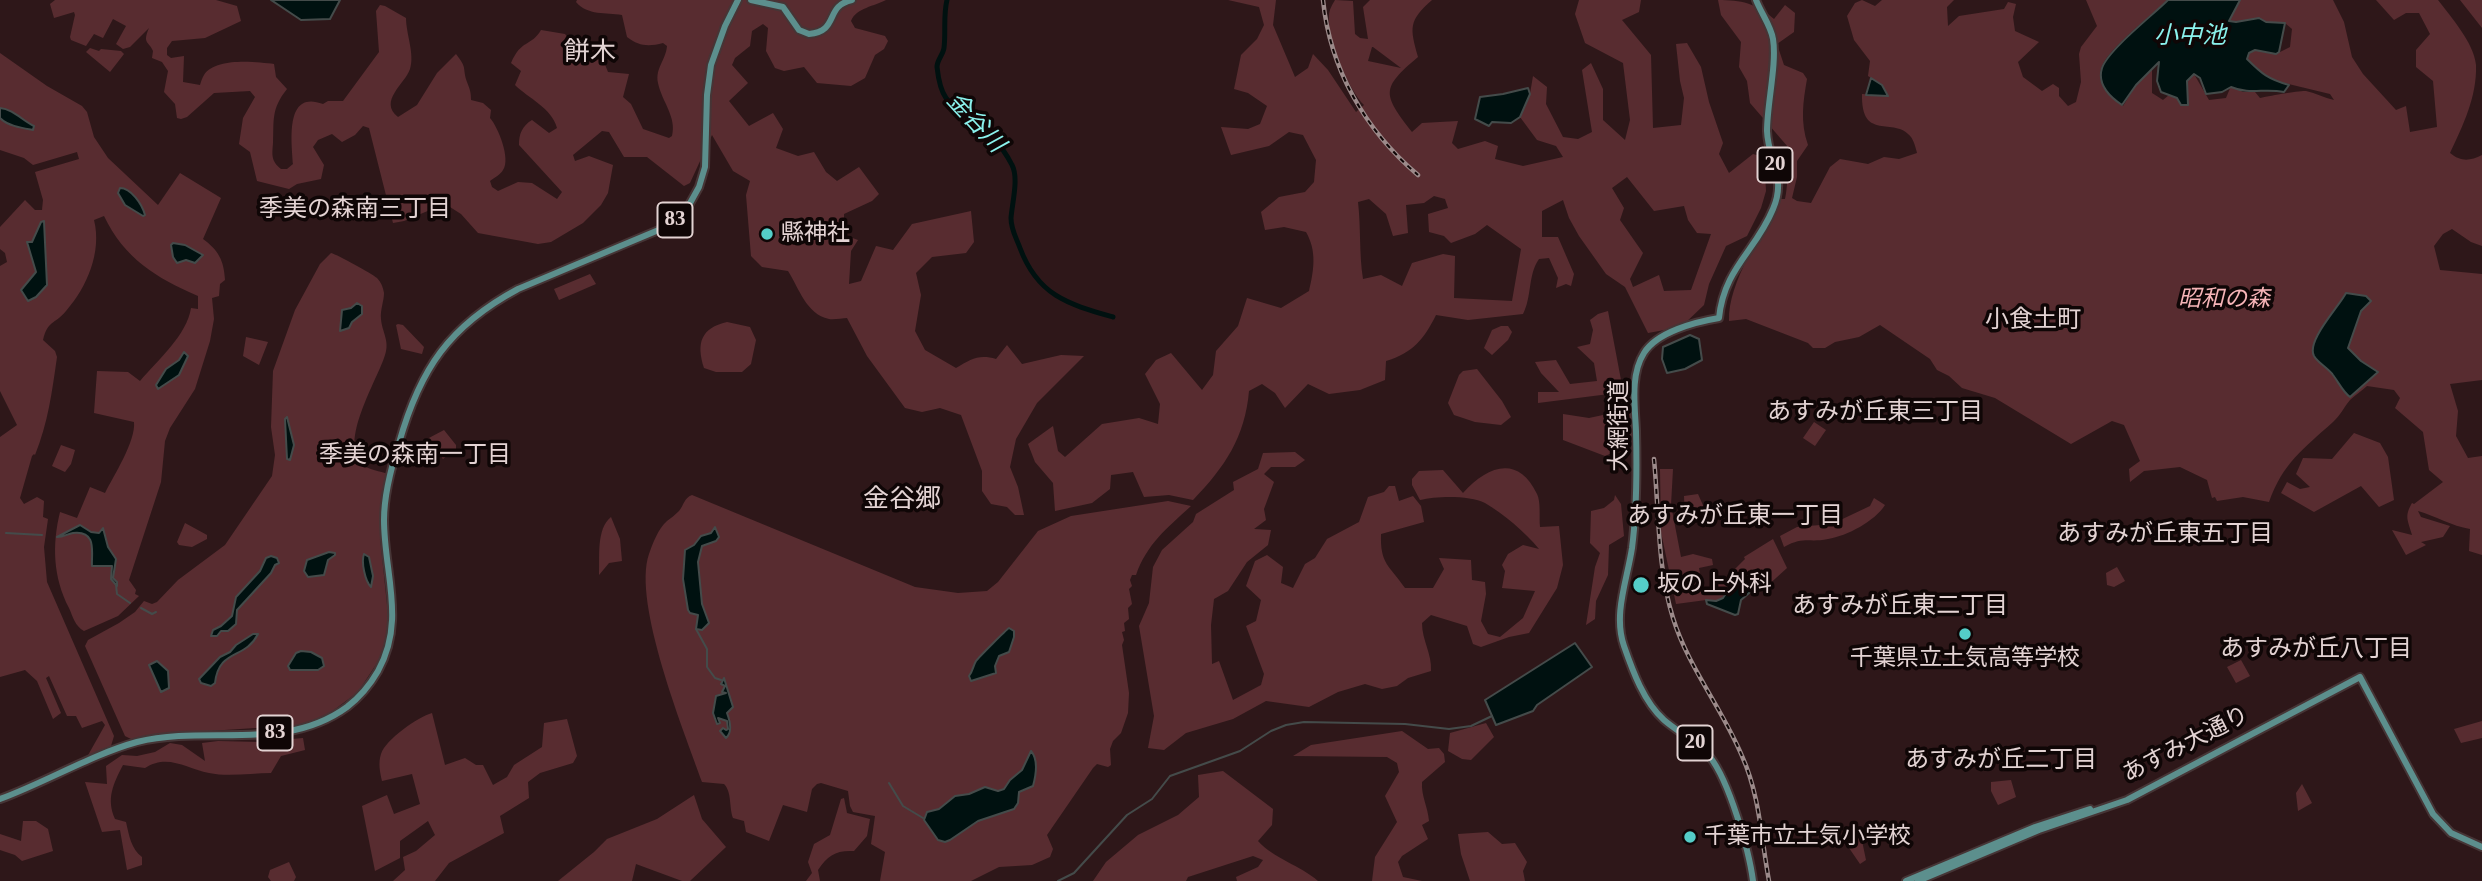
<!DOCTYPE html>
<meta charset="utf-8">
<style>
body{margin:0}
canvas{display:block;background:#2e1719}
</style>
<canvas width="2482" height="881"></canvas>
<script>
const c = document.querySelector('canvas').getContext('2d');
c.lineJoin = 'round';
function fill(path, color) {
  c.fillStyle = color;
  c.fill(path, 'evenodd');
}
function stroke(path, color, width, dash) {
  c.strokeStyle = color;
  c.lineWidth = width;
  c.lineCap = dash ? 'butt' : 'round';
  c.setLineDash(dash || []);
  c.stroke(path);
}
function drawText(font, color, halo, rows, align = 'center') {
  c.font = font + ' "Times New Roman","Noto Sans JP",serif';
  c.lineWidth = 7;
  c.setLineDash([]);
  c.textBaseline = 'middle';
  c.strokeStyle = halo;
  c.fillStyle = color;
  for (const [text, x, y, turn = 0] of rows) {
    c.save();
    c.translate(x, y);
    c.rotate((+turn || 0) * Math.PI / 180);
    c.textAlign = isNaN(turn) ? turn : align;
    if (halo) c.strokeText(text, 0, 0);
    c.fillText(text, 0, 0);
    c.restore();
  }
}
const green = new Path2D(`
 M55,0h161l21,6 4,15 -36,17 -33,3 -5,7v7l4,3 13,-2 -1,26 17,3c1,-3 2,-7 4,-10 12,-18 52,-13 70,-11l2,13 11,12c-16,20 -13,31 -14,54 -1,12 -2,18 8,26h6l6,-5c-1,-21 -9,-75 30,-60l5,-3h15l36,-49 -3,-41 4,-6 5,1 21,12c0,16 9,36 4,51 -5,15 -32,32 -12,48l19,-12 20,-32 19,-19c12,15 6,14 11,28 3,8 4,10 4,18l12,3 8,7 -1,8c8,9 21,41 13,52 -2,4 -9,8 -13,11l2,6 6,4 20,-9 14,1 25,16 5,-7 -43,-47c0,-11 3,-19 13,-25l17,13 8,-5c-5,-20 -29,-30 -42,-43l6,-14 -10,-8c10,-24 20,-16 30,-33l24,4 17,22 11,1 11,5 4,10 21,2 -6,23 8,7 12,25 26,9 3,-2c5,-19 -10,-34 -14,-53 -3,-15 8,-23 9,-37l-4,-3c-15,4 -24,3 -36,-6l-5,-22c-16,-3 -34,1 -46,-13l1,-2h309c-11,6 -30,8 -35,21l4,7 30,8 3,5 -4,8 -9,6 -10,23 -14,8 -34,-3 -13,-16 -20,4 -9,-3 -9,-17 2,-23 -5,-4 -11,7 -2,15 -15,12 -3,7 16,18 -19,18 20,25 24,-13 10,16 -7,19 22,8 16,-4 12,20 11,9 22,-14 20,27 -7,7 -28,13v21l14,5 -7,11 -2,33 12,-3 15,-35 17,4 19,-26 59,-13 3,31 -8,11 -34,4 -16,16 5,22 -6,36 10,19 31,18c15,-9 23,-14 40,-9l11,-14 15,19 39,-9 23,1 -47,47 -21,36 -6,28 8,20 6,28h-9l-8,-8 -16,-3 -9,-13v-20l-21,-56 -21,-7 -18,4 -17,-4 -38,-52 -20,-38c-5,0 -13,2 -18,1 -23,-5 -30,-31 -41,-48l-26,-4 -11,-11 -5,-61 4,-14 -17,-10 -21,-36 -22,48 -6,3 -37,-29h-23l-15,-25 -7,-1 -29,24 2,6 14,-5 24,9 -5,28 -7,12 -18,18 -32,19 -13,2 -60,-11 -17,-19 -11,-7h-13l-33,14 -11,2 -24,-95 -6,-2 -8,9 -13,7 -10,-8 -14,6 -5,7 11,18 -3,14 -24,5 -8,5 -32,-8 -7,-29 -11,-8 4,-26 12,-21 -5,-6 -36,2 -27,24 -6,2 -4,-1 -2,-14 -11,-12 4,-21 -6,-9 -10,-4 1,-7c-4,-10 -11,-7 -4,-23l-19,19 -7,2 -7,-5 10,-18 -13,-7 -10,19 -9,-4 -8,12 -15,-6 -1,-3 5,-22 -1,-3 -20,6 -4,-14z
 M1228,0h48l-3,25 22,52 13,-9 5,-14 15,16 28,42 8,-7c-15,-14 -38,-69 -35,-89 0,-6 3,-11 6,-16l18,1 2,33 5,4 8,1 -5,-32 7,-7h62c-24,21 -22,28 -14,57 -38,32 -35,37 -6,75l10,-9 36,-2 -6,22 6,6 27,-8 13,5 -3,13 28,7 40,-9 -7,-11 -19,-6 -17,-23 10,-23 3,-18 14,11 -1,17 17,33 15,2 14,-7 -10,-62 9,-7 12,26v31l22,20 5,-20 -7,-57 -38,-20 -10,-29 4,-14h62l-2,12 -17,8 29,35 2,73 28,-3 3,-27 -4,-17 -4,-37 11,-1 14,24 8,35 14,41 -4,11 10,19 24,-19 11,3 2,34 -5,17 -14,28 -21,10 -17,38 -5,21 -23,22 -33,6 -23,-46 -19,-13 -27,-38 -10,-18 -6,-18 -21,11v26h16l16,37 -3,12 -5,-2 -10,4 2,-10 -9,-20 -10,1c-11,15 -7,38 -16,55l-55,6 -32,-5c-12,24 -23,38 -50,46l-1,19 -25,10 -31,4 -21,-10 -23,24 -10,-15 -13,-9 -13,7c-4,46 -24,76 -56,109l-24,-5 -25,2 -11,-25 -22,3 -1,14 -18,14 -37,8 -2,-28 -18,-21 -7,-18 25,-18 5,25 7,6 37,-33 37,-6 19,6 2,-20 -15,-30 11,-14 15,-7 31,37 11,-15 3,-24 22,-25 9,-28 34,10 28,-17c5,-21 8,-40 -3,-59l-22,-5 -19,3 -4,-18 18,-15 26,-5 9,-10 2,-22 -13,-25 -14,-3 -20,14 -38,9 -10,-28 27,2 12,-5 7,-18 -19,-13 -14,-4 7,-34 16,-16 7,-14 -5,-18zM1372,47h1l28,21 -33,-7zM1627,177l27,34 30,-5 4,14 9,13 14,1 -20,56 -27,1 -5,-16 -26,12 -3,-8 13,-26 -23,-33 4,-12 -12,-20zM1434,196l11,3 3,9 -20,6 1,18 15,4 7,7 24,-9 12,-9 34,24 -9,52 -58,-3 1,-42 -12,-2 -31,9 -10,23 -21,-11 -18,4c-4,-25 -2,-51 -5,-77l11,-3 17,15 7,22 15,-3 -2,-28 18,-2z
 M1718,0c23,0 38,3 56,19l11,-14 10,8 -1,19 -17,12 7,21 19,8 4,6c-4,23 -7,43 1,66l-11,16v16l-5,21 5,3 14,2 19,-36 10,-8 28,5 16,-7 15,2 18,-6c-1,-4 -3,-12 -6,-16 -17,-22 -50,6 -49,-43l25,2 -5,-11 -14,-9 2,-15 -16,-21 -7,-24 8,-13 7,-3 13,6 7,-6h72l-7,7 1,19 11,-10 45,-7 4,-7 8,2 -3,13 2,14 24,11 -21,20 5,15 19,14 11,-7 6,4v8l9,10 8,-4 5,-20 -2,-28 2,-7 16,-21 -11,-26h81c-16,16 -57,47 -65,66 -7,17 8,32 21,40l13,-21 16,-16v24l11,7 6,-5 19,6 -1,-20 7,-7 15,26 17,-2 5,-12 12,6h12l5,6c7,-2 43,-8 46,-7 10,2 18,7 28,9l-4,-6 -58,-14 -13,-7 -13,-14 3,-6 6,-3 21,4 14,-7 2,-18 -7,-6 -19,-1 -7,-4 -23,4 -8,-1 12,-21h93l11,22 8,35 11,17 33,36 10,-4 4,26 27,-5 -4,-46 -17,-14v-17l14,-16 -11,-21h-13l-12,7 -18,-20h62c13,17 36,43 38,65 1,32 -13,60 -26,88 11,9 20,8 32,2v91l-11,-4 -19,-13 -9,5 -9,12 6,24 42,4v106l-32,4 8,27 -2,25 12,22 14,-2v99l-13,-4 1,-22c-18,-3 -35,-13 -52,-18l3,6 29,9 -7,11 -22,5 5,3 -20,10 -14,-25 20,5c-4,-15 -8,-18 0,-32l2,1 29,-22 -14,-12 -6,-38 -28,-24 5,-10 -6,-8 -27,-4c-5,5 -12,9 -17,14 -6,7 -10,16 -17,22 -30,27 -50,41 -64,80l-26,-5 -26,4 -2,-4 -3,1 -5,-18 -27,-13 -36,4 -14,11 -1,-13 11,-8 -16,-36 -12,-4 -41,23 -76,-46 -33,-10 -13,-12 -12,-6 -7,-11 -50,-34 -21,12 -24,5 -10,6h-12l-5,-5 -62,-24 -17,2c-1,-40 33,-86 52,-122h4c3,-13 1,-24 8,-35l-5,-17 -38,-44 -3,-22 -8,-14 2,-25 -20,-27z
 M2460,0h22v28z
 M90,48l9,3 2,-2 20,2 3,3 -14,18 -24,-20z
 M0,53l47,33 35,20 5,6 7,25 14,21 50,47 22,-32 41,25 -18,41c15,11 21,21 22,41l-5,4 -1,12 -7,2 2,21 -4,22 -15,48 -25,39 -5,13 -4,41 -32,98 7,10 -1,4 4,2 -21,20 -34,15c-9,-5 -11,-14 -15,-23 -16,-31 -17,-63 -9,-96l17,6 13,-31 15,6c9,-18 31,-52 29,-71l-40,-9 3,-42 31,1 12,9c18,-21 47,-46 51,-73l7,1v-13c-42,-18 -74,-38 -94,-80l-10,4c8,32 -7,67 -28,91 -12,14 -18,9 -23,29l12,11 2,6c-5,35 -9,66 -22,98l-1,-1 -2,2 -12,42 4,6 13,-7 7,4 -1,16 5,2 -4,28 3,35 67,154 -3,10 -24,11 18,-32 -3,-4 -20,7 -6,-12h-9l-18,-40 -3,2 15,35 -8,6 -16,-38 -12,-11 -25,7v-240l17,-12 -17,-34v-125l7,-4 -2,-9 -5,-4v-22l25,-27 10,10h7l1,-10 -8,-28 44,-13 -2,-7 -44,13 -9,-7 -24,-8z
 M331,253c7,2 40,20 46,25 4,4 6,9 7,15 0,8 -4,17 -3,26 1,13 9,22 4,36 -7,24 -48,89 -22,110 6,5 17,6 25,9l-8,35v28l9,87 -8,33 -23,35 -32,24 -23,9 -142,9 -28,6 -8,-4 -40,-90 3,-6 31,-17 16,-11 9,-11 8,3 5,-2 21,-22 47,-35 47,-69 3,-21 -4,-28 2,-56 22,-61 25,-46z
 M590,274l6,10 -37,16 -5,-11z
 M1608,311l13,69 -9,6 -3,8 -71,9v-11h21l-18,-19 -6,-11 21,-2 14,24 27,-3 -3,-18 -17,-16 13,-3 3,-14 -3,-10 8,-6z
 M727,322l23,5 6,13 -5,24 -9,8h-26l-12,-4c-8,-25 -3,-40 23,-46z
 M398,324l5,1 21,22 -2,7 -21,-5 -5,-24z
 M1501,326h7l4,6 -4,8 -16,15 -8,-7 8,-18z
 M246,337l22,5 -9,23 -16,-9z
 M1477,369l25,32 9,16 -10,8 -26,-3 -21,-7 -6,-12 11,-28 4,-4z
 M1631,403c2,33 8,39 -26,53l-42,-16v-26l26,4 14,-3 6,-10z
 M1814,422l12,8 -11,16 -12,-8z
 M444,430l12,15v4l-13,10 -16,-20z
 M2354,433l26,10 8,14 6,43 -15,7 -18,-21 -47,26 -33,-19 6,-11 13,7 10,-2 -14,-13 7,-16 29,1z
 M61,445l14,5 -4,14 -6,8 -13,-6z
 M1295,452l10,8 -10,7h-24l-7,7 10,8 -10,27 2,11 -12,9 17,1 -3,15 -21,17 -19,29 -14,8 -3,26 1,39 7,-3 14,39 28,-15 3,-11 -18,-48 10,-5 5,-21 -15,-14 9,-25 12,-6 16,12 -2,16 12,5 12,-24 10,-6 12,-19 32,-17 9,-25 16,-5 5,-6h6l4,15 14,-5 8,10 3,16 -43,12c-1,30 8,31 24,54h28l11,-19 -5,-11 32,2 1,20 13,2 1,12 -5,27 7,13 12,3 23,-19 12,-27 -33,-3 3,-17 -3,-6 6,-11 15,-9 16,4c-14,-17 -35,-35 -54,-46 -15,-8 -49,-7 -65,-3l-8,-15v-6l7,-8 24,-1 20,23c24,-27 55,-39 74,1 4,8 2,23 3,33l19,-1 4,39 -6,23 -28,45 -20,4 -28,10 -8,-3 -6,-18 -36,-11 -9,8c0,18 10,30 9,48l-23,7 -11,8 -15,3 -17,-5 -27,8 -29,15 -43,-6 -33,18 -47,14 -22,17 -16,-2 6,-32 -15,-90 10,-23 4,-36 9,-17 31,-28 3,-8 38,-24 -1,-8 25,-13 5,-16z
 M1660,469h13l-2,36 10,52 12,-3 19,5 1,6 -14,3 4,21c18,-4 29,-17 42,-30l-1,-2 29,-18 14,29 -22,20 -14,-19 -6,9 -22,20 -7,3 -10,-1 -30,4 -15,-72z
 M1698,494l8,18 -21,7 -1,-23z
 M692,495l223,92 43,6 29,-2 11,-9 40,-51 33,-15 97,-15 23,5c-25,23 -44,38 -55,69h-4l-2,5 2,6 -3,3 3,15 -4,4 1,11 -5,4 1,8 -3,1 2,8 -2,5 7,48 -1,20 -7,20 -8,8 -3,8 1,16 -3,2 -11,-3 -4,4 -46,67 6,14 -3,8 -18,8 -33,2 -28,14h-91l5,-29 -14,-8 4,-28 -22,-4 -3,-6 -2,-15 -27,-8 -4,1 -5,5 -5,23 -24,-7 -14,36 -23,-9 -2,-11 -11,-3c-4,-11 -1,-26 -9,-34l-22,-2c-18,-51 -70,-179 -53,-228 4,-11 9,-25 18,-33 4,-3 8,-6 12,-10 5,-6 5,-13 13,-16z
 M1615,495l6,9 3,32 -15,9 -1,30 -12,26 -1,18 -9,6 9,-58 5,-14 -10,-10 1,-32 13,-3 10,-8z
 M1874,498l11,7c-10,16 -38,31 -57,34 -19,4 -24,-3 -44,8l-4,-11 17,-9 35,-3 38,-18z
 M611,517l9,22 2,22 -13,2 -10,12c1,-18 -3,-46 12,-58z
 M185,523l22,12v4l-15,8 -13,-2 -2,-3z
 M2117,567l8,14 -11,6 -7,-2 -1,-12z
 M2241,660l9,16 -14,7 -9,-16z
 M432,713l13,52 20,-7 11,7h7l10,20 14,-8 7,-12 28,-18 2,-24 23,-4 10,37 -4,7 -33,10 -12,9 1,16 -29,18 4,17 -55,30 -14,18h-42l12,-11 -2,-13 13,-6 19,-16 -7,-14 -28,20v17l-25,13 -13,-65 25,-11 7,19 26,-10 -8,-30 -30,7c-2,-9 -4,-18 -1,-27 5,-15 37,-37 51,-41z
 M2482,721v17l-21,5 -7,-14z
 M1486,723l8,14 -23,23 -9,-1 -14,-8 2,-18z
 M1402,731l26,18 11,-1 5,6 1,8 -23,20c-1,14 6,25 7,39l-7,4 6,14 -26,17 -4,6 5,15 19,4h-50l3,-24 22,-35 -12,-26 14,-24 -2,-9 -10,-6 -94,-1 18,-11z
 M303,738l2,12 -24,6 -10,17c-19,0 -43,4 -62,0 -22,-4 -41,-20 -64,-5l-22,-3c-10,19 -17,34 -8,54l11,3c3,13 5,27 16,35v8l-15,5 -7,-40 -18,2 -17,-50 22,2 -1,-18 16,-11 15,1 18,-4 15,-9 12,2 23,16 -3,-18 16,-2 41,1z
 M1223,771l50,38 -1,16 -14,16c16,18 42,24 60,40h-81l-1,-4 22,-10 5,-7 -10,-4 -65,21 -2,4h-93l13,-19 32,-27 40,-20 21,-18 -1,-22z
 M2011,780l5,17 -18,8 -7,-14v-9z
 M2302,784l10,19 -14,8 -2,-18z
 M694,795l8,24 24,28 -36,34h-8l-46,-17 -4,17h-74l36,-29 13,-13 50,-20z
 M844,798l3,15 23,6 -3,17 -13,15c-18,-1 -26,4 -36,19l2,11h-14l6,-8 -4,-11 6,-18 16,-9 11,-36z
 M23,821h13l12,8 5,22 -31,10 -7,-6 -15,-5v-16l21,7z
 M1488,832l14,12 13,-1 12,19 -4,9 2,10h-55l-9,-27 -3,-20z
 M1861,836l5,24 -6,4 -13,-19z
 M289,862l7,15 -2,4h-23l-3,-4 2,-7z`);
const water = new Path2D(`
 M271,0h69l-10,19 -29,1z
 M2168,0h72l-11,21 7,1 23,-4 7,4 19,1 -6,29 -3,2 -21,-4 -6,3 -2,6c15,15 21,20 42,26l-5,7c-20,-4 -34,3 -53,-5l-9,5 -16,2 -6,-16 -6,-4 -7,7 1,24h-7l-4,-7 -16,-6 -4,-11 2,-19 -23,23 -14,20c-12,-8 -25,-21 -20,-37 6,-18 51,-53 66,-68z
 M1871,78l11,7 6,11 -22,-1z
 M1528,88l2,6 -10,23 -9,6 -19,-1 -3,4 -14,-7 5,-22 23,-3z
 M0,108c13,1 23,13 34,18l-1,4c-11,-2 -25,-4 -33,-12z
 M120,188c11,0 22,16 25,27l-2,1 -18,-11 -7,-12z
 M44,221l3,64 -11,12 -8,4 -7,-11 15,-18 -9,-30h5l9,-20z
 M173,243l12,2 18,10 -8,8 -9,-3 -9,3 -4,-6 -2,-12z
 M2346,293l20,3 5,5 -10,10 -13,37 13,13 17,11 -28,25c-7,-5 -11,-14 -17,-22 -5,-7 -15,-12 -19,-19 -8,-15 24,-48 32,-63z
 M357,303l5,3v8l-10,8 -3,6 -9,3 2,-21 9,-2z
 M1690,335l9,4 3,21 -17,9 -18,4 -5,-14 1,-12z
 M184,352l4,4 -9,19 -21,14 -2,-4 10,-16 13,-9z
 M287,417l7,28 -4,15 -3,-1 -2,-40z
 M80,525l11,7 8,1 4,-5 5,19 8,12 -3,19 4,4v4l-6,-7 1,-13h-20c-1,-12 6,-36 -19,-33 -6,1 -9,4 -16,4z
 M715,527l4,10 -3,4 -14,5 -4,16 4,42 7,19 -7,7 -6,-1 2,-14 -8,-2 -2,-3 -5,-31 2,-29 9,-5 7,-9 10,-3z
 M329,552l6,1v2l-7,5 -4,15 -16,2 -4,-6 3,-11z
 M364,554l5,3 4,19 -2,11c-6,-6 -10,-25 -7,-33z
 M271,556l6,2 2,5 -4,2 -4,8 -34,37 -1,14 -8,7h-7l-4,5h-6l2,-6 8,-4 11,-10 4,-19 24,-26 6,-13z
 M1747,574l9,13 -15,13 -3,14 -3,1 -28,-11 -1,-4 10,1 7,-3c7,-9 6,-20 22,-20z
 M1009,628l5,3v6l-5,15 -10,4 -4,10 1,7 -25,8 -2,-5c4,-5 4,-10 7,-15 3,-4 30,-31 33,-33z
 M253,634h5c-13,26 -39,14 -43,49l-4,3 -10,-3 -2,-4 21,-22 10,-5 6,-7z
 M1575,643l17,24 -55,38 -4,6 -37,14 -11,-25z
 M301,651l10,1 11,6 2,8 -6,4h-28l-2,-4 8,-13z
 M157,661l11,10 1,17 -8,4 -12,-27z
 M724,678l9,29 -6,6c3,8 6,19 -1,25l-6,-7 3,-3 3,2 2,-1 -1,-8 -9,-3 2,5 -3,1 -4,-11 3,-17 10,-3 -4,-1 3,-6 -4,-2z
 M1031,751c8,9 5,24 2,35l-14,6 -1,11 -4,6 -36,12 -28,19 -5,2 -7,-2 -14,-20 3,-8 12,-3 16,-13 14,-2 16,-7 13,4 6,-2 6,-9 12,-10z`);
const stream = new Path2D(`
 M6,533l36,2
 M116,585l1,9 13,9
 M141,608l11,6 4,-2
 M696,629l11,20v18l8,11 6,2
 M889,783l14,23 20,12
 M1058,881l16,-8 53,-58 25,-16 18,-23 70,-25 31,-20 15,-6 18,-3 101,2 44,5 22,-3 21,-10`);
const river = new Path2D(`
 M947,0c-4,16 -1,32 -3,48 -1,7 -7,12 -7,19 1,9 4,24 9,31 4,6 12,6 18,11 18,16 37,34 48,56 7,13 0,39 -1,53 0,12 5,19 9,30 18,48 48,56 93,69`);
const major = new Path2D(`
 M751,0l32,7 16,23 10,4c31,-3 15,-28 43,-34
 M0,799c44,-16 93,-45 137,-57 71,-18 147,11 210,-35 13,-10 23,-22 31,-36 28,-50 6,-98 6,-151 0,-26 7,-52 15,-77 21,-74 50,-117 119,-154l143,-60 14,-9 14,-15 10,-18 6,-20 2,-72 4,-30 14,-39 13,-26
 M1753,881c-4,-31 -24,-100 -43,-124 -13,-16 -31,-24 -46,-37 -20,-18 -31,-48 -40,-74 -11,-32 3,-65 8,-98 5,-39 5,-78 4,-117 -1,-25 -6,-56 8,-78 13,-21 51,-31 75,-35 5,-50 37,-67 54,-109 14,-32 -5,-48 -6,-78 0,-27 10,-67 6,-92 -2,-13 -12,-26 -17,-39
 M1906,881l129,-54 55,-18
 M1918,881l121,-51 88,-30 233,-123 73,137 18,19 31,14`);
const rail = new Path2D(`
 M1323,0c7,69 42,130 95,175
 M1654,459c5,52 3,108 19,159 15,49 49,90 69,138 18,40 19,82 27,125`);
const markers = [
 [767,234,7,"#54cdc8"],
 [1641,585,9,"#54cdc8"],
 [1965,634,7,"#54cdc8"],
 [1690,837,7,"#54cdc8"]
];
const shields = [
 [1775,165,35],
 [675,220,35],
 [275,733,35],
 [1695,743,35]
];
const shieldNames = [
 ["20",1775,165],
 ["83",675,220],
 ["83",275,733],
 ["20",1695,743]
];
const poiNames = [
 ["縣神社",781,234],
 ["坂の上外科",1657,585],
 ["千葉県立土気高等学校",1965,659,"center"],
 ["千葉市立土気小学校",1704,837]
];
const parkNames = [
 ["昭和の森",2224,300]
];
const streetNames = [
 ["大網街道",1620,426,-90],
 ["あすみ大通り",2186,745,-27]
];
const waterNames = [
 ["小中池",2190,37],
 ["金谷川",975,123,47]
];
const neighbourhoodNames = [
 ["季美の森南三丁目",355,210],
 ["小食土町",2033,321],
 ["あすみが丘東三丁目",1875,413],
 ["季美の森南一丁目",415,456],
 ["あすみが丘東一丁目",1735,517],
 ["あすみが丘東五丁目",2165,535],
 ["あすみが丘東二丁目",1900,607],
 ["あすみが丘八丁目",2316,650],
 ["あすみが丘二丁目",2001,761]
];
const quarterNames = [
 ["餅木",590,53],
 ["金谷郷",902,500]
];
fill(green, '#582c30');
fill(water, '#001110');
stroke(water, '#444b4a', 2);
stroke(stream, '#444b4a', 2);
stroke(river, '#001110', 5);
stroke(major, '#463536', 10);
stroke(major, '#5c8f8d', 6);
stroke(rail, '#9c8a8a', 4.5);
stroke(rail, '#0f0606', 2, [5]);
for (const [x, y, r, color] of markers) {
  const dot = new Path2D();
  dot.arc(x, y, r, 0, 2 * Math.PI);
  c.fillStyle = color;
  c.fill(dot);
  stroke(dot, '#0f0606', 2.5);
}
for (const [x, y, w] of shields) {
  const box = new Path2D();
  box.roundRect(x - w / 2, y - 17.5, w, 35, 5);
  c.fillStyle = '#0f0606';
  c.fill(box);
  stroke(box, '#e3d3d3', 2);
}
drawText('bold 21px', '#e3d3d3', null, shieldNames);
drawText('23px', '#e3d3d3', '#0f0606', poiNames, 'left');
drawText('italic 23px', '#f6b4b7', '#0f0606', parkNames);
drawText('23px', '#e3d3d3', '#0f0606', streetNames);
drawText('italic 24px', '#8bf2ed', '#0f0606', waterNames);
drawText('24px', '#e3d3d3', '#0f0606', neighbourhoodNames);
drawText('26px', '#e3d3d3', '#0f0606', quarterNames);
</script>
